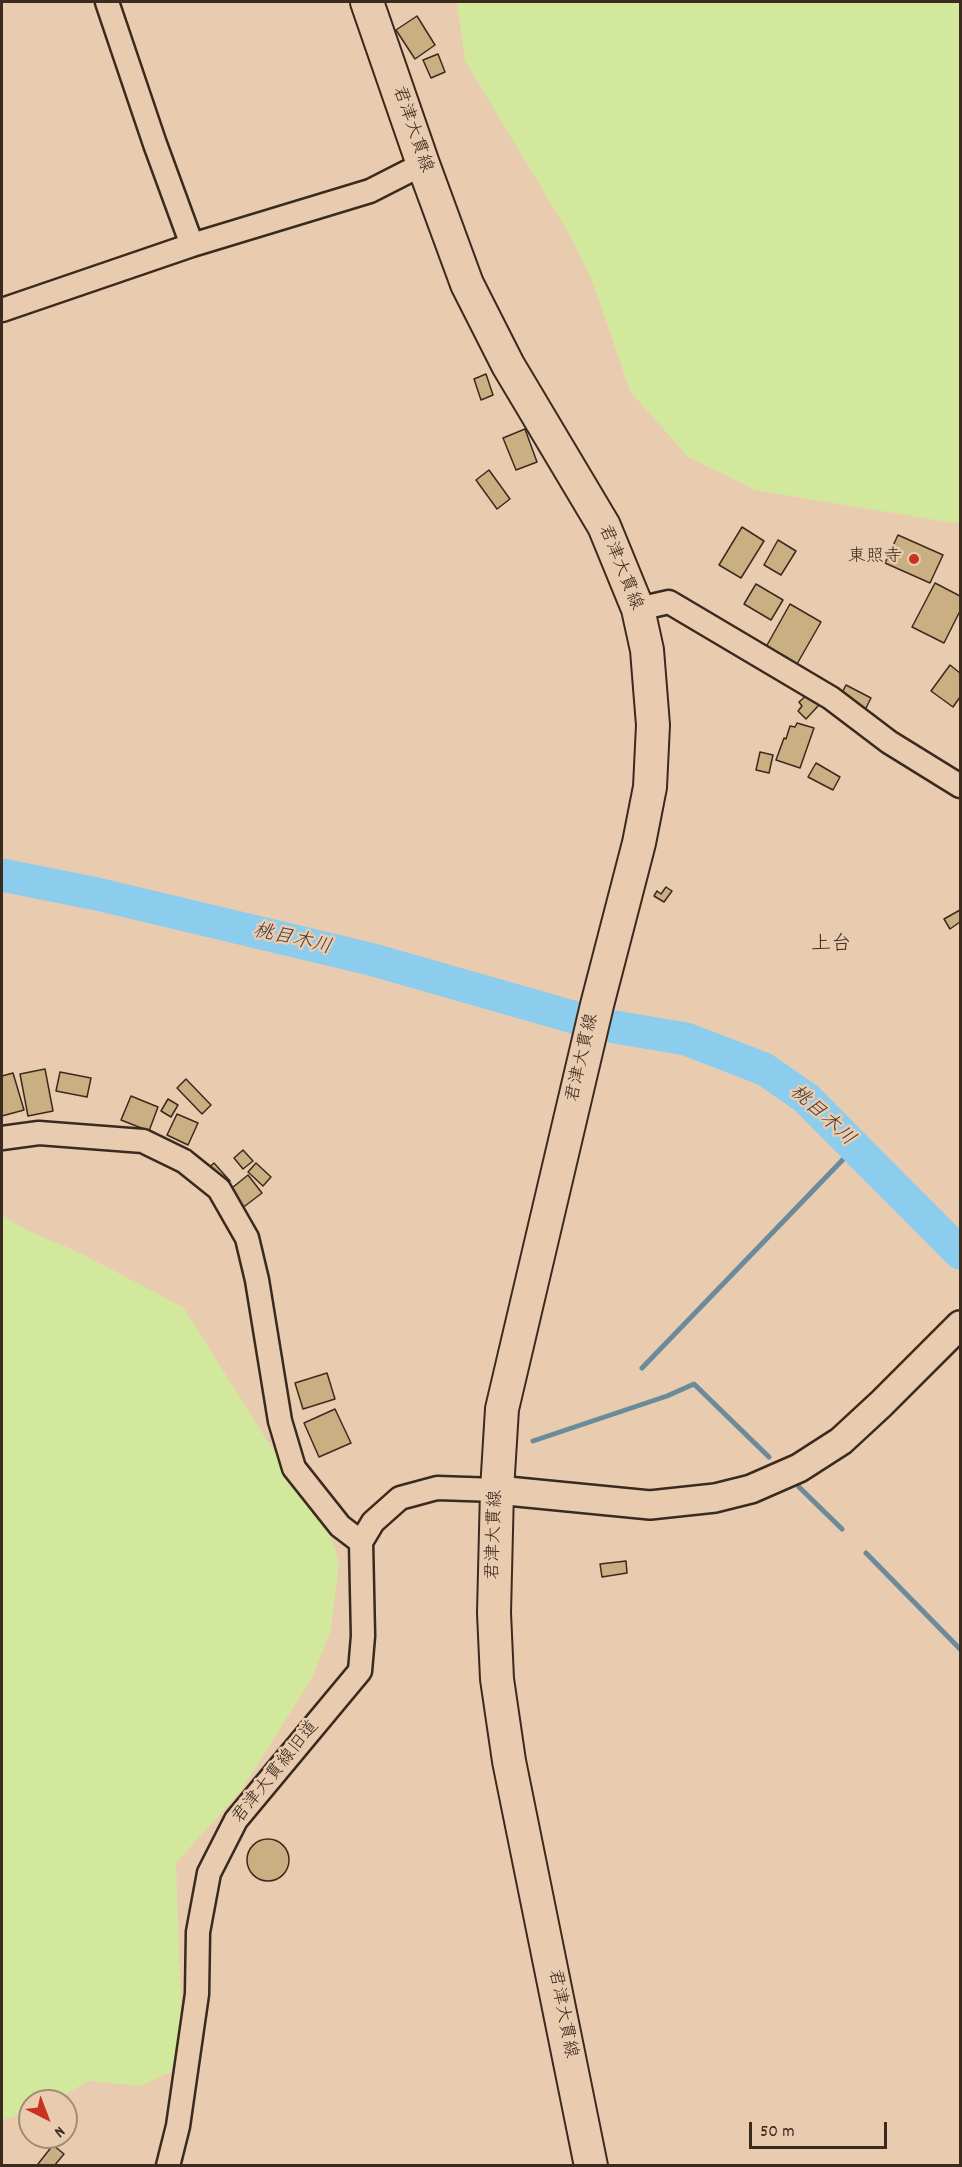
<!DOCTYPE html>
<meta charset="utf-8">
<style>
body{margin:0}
#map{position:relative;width:962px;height:2167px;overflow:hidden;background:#e9ccb0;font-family:Dekko,sans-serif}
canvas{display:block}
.frame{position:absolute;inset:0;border:3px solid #3b2a1e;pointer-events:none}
.north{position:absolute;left:18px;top:2089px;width:60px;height:60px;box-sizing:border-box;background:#e9ccb0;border:2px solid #a38b76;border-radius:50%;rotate:138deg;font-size:16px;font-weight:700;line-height:24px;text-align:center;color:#3b2a1e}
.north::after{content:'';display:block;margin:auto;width:21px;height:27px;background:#c8321e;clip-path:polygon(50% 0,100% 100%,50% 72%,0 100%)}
.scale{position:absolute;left:749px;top:2122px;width:138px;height:27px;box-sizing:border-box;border:3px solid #3b2a1e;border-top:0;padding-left:8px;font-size:18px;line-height:21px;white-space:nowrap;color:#3b2a1e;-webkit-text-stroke:4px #e9ccb0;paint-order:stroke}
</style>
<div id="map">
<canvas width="962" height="2167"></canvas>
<div class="frame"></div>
<div class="north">N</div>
<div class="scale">50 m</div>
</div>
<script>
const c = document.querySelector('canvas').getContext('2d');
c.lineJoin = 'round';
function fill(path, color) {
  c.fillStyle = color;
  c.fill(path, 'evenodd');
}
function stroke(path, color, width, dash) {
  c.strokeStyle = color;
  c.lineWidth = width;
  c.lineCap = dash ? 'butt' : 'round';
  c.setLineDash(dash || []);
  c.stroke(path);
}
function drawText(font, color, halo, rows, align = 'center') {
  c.font = font + ' Dekko,"Klee One",sans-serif';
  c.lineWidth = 5;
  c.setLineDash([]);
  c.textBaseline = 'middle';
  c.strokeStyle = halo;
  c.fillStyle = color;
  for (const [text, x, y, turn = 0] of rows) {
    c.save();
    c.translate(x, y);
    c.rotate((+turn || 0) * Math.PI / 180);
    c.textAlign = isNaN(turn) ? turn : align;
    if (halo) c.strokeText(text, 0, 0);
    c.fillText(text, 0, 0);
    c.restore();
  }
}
const green = new Path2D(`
 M457,2h503v522l-205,-34 -67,-33 -58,-66 -38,-111 -22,-45 -105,-174z
 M2,1215l24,15 50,21 107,56 119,189 27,34 10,32 -8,67 -19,49 -72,114 -64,71 7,203 -43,20 -52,-5 -33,20h-25v11l-28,8z`);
const stream = new Path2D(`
 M642,1368l213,-221
 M533,1441l134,-45 27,-12 75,73
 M799,1487l43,42
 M866,1553l94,96`);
const river = new Path2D(`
 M2,875l95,19 273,65 210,60
 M615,1027l71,12 78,30 42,29 154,155`);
const building = new Path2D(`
 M417,16l18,29 -20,14 -19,-29z
 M438,54l7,18 -14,6 -8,-18z
 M486,374l7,21 -12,5 -7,-21z
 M525,429l12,33 -21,8 -13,-32z
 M489,470l21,29 -13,10 -21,-29z
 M742,527l22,14 -23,37 -22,-13z
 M898,535l45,20 -13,28 -45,-20z
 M778,540l18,11 -15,24 -17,-10z
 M935,583l25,13v15l-16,32 -32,-16z
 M756,584l27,16 -12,20 -27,-16z
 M790,604l31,18 -24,42 -31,-17z
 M950,665l10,8v24l-7,10 -22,-16z
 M846,685l25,13 -8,16 -25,-13z
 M808,694l11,11 -13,14 -8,-8 4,-5 -3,-4z
 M797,723l17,5 -14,40 -24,-8 8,-22 2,1 4,-13 5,1z
 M760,752l13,3 -4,18 -13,-3z
 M816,763l24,14 -7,13 -25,-13z
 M666,887l6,4 -8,11 -10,-6 3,-5 4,3z
 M960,910v12l-10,7 -6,-10z
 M45,1069l8,42 -25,5 -8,-42z
 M60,1072l31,6 -4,19 -31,-6z
 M13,1073l11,37 -22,6v-40z
 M186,1079l25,26 -9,9 -25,-26z
 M131,1096l27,11 -9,24 -28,-11z
 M168,1099l10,6 -7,12 -10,-6z
 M177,1114l21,9 -10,22 -21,-10z
 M243,1150l10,11 -10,8 -9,-11z
 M214,1163l16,18 -6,6 -17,-18z
 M256,1163l15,14 -8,9 -15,-14z
 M248,1175l14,18 -21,16 -14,-17z
 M327,1373l8,26 -32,10 -8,-26z
 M335,1409l16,34 -32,14 -15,-34z
 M626,1561l1,12 -25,4 -2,-13z
 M247 1860a21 21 0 1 1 42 0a21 21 0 1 1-42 0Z
 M53,2145l11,9 -10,12h-14l-2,-2z`);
const minor = new Path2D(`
 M107,2l48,142 37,101
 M2,310l190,-65 178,-54 53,-27
 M638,609l31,-7 162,96 58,44 71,44
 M2,1138l37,-5 104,8 41,20 35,28 28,49 10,42 23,141 14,47 46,58 21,16
 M168,2166l10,-40 19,-132 1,-62 11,-59 27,-53 124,-149 3,-35 -2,-94 12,-20 27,-24 37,-10 60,2`);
const tertiary = new Path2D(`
 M497,1490l153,15 65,-7 36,-9 48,-21 42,-27 40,-37 79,-79`);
const secondary = new Path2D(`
 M367,2l56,162 44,120 41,81 96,161 34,83 9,41 6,75 -3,62 -11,56 -42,162 -95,404 -5,81 -3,123 3,66 12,82 82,405`);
const markers = [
 [914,559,6,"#c8321e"]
];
const streetNames = [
 ["君津大貫線",411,130,71],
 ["君津大貫線",619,568,68],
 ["君津大貫線",584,1058,-77],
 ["君津大貫線",496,1535,-88],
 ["君津大貫線旧道",277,1773,-51],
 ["君津大貫線",561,2014,79]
];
const poiNames = [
 ["東照寺",902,559]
];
const waterNames = [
 ["桃目木川",292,941,13],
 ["桃目木川",821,1117,42]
];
const neighbourhoodNames = [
 ["上台",831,946]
];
fill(green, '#d2e89d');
stroke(stream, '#6c8b9a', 5);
stroke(river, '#8ccced', 33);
fill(building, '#caaf83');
stroke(building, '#3b2a1e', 1.5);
stroke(minor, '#3b2a1e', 27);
stroke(tertiary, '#3b2a1e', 32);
stroke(secondary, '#3b2a1e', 36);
stroke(minor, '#e9ccb0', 22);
stroke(tertiary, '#e9ccb0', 27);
stroke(secondary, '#e9ccb0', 32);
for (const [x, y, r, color] of markers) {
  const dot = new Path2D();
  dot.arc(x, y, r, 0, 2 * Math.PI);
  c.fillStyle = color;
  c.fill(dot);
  stroke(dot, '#e9ccb0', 2);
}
drawText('18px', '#3b2a1e', '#e9ccb0', streetNames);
drawText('18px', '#3b2a1e', '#e9ccb0', poiNames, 'right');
drawText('italic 20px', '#433a33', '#e9ccb0', waterNames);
drawText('20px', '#3b2a1e', '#e9ccb0', neighbourhoodNames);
</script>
